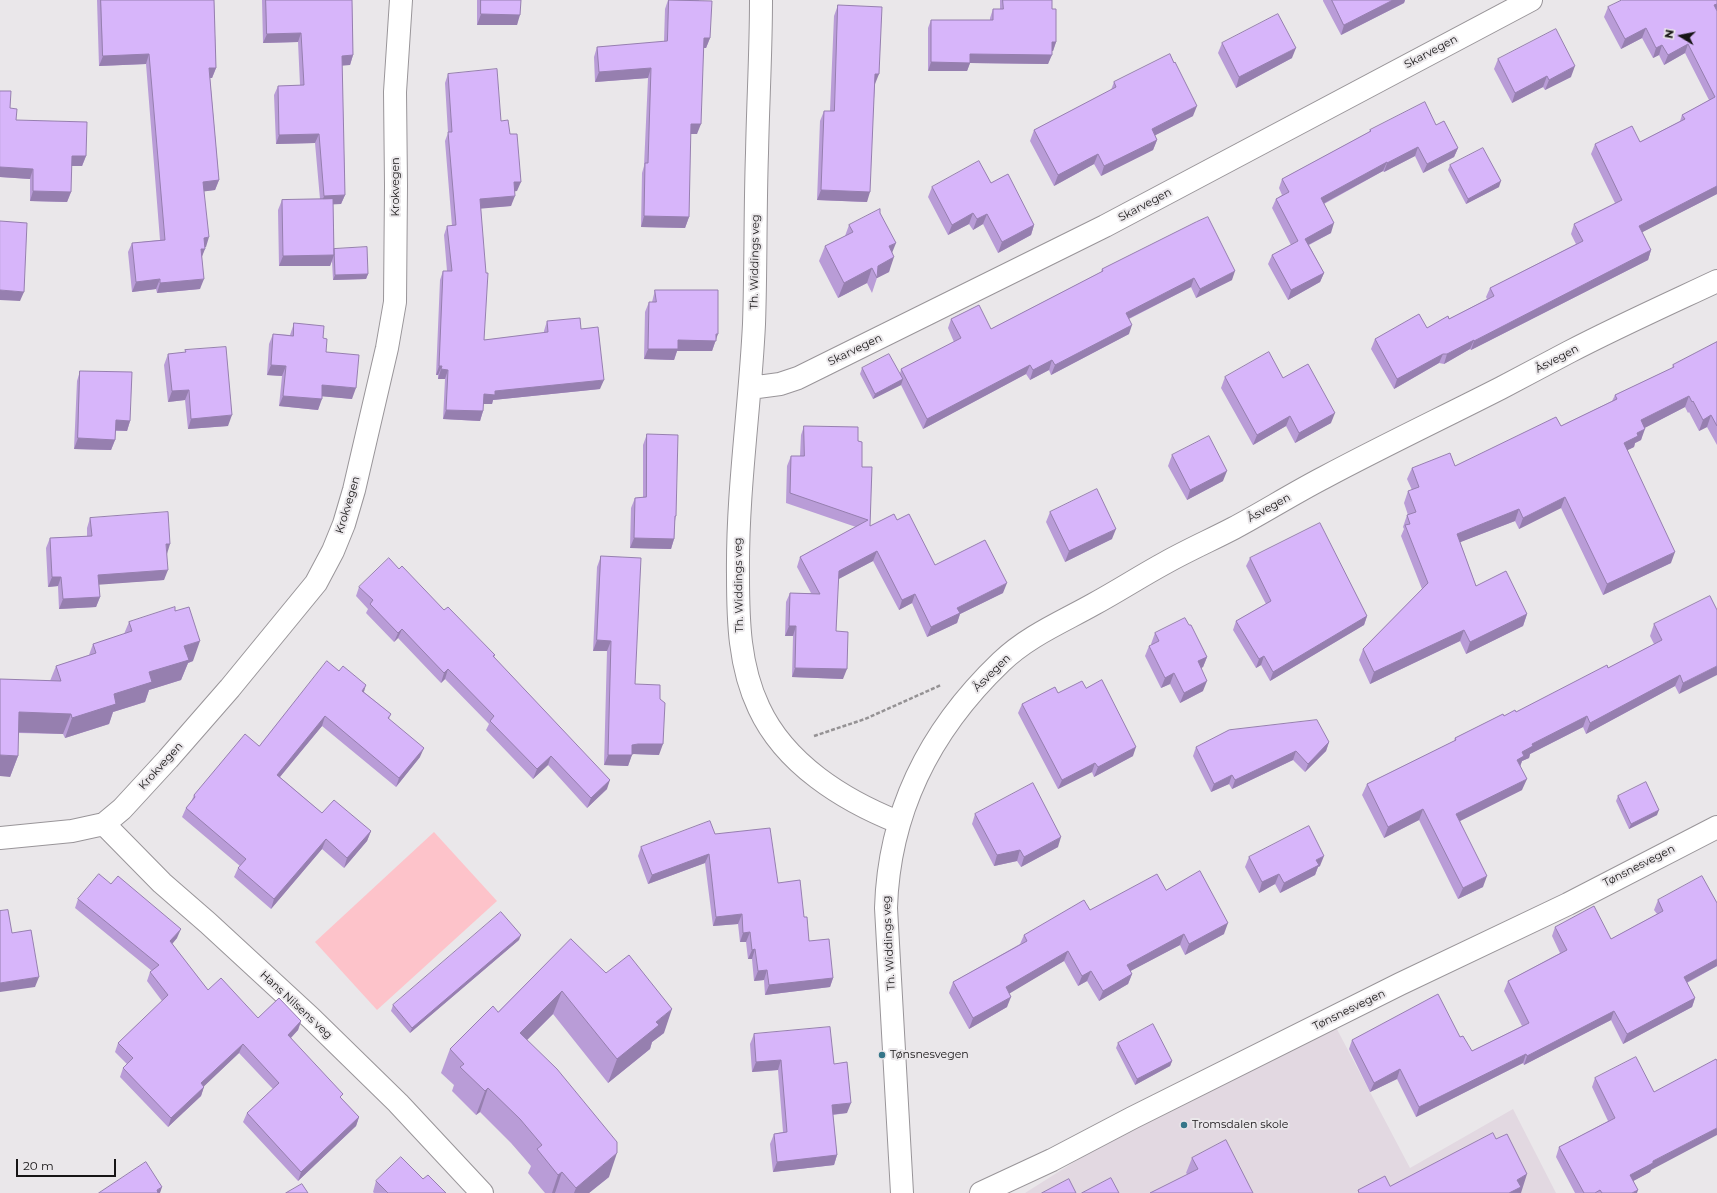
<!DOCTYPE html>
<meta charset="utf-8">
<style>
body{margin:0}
#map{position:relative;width:1717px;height:1193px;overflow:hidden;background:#eae7ea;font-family:Montserrat,sans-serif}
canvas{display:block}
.north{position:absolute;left:1661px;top:16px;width:40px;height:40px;-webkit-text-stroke:3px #eae7ea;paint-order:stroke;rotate:280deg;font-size:11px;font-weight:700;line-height:16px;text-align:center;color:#171516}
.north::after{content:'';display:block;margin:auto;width:14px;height:18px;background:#171516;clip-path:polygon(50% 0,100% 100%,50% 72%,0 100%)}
.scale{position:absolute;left:16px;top:1159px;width:100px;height:18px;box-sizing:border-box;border:2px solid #171516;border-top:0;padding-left:5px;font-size:12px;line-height:14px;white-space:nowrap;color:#171516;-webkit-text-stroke:3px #eae7ea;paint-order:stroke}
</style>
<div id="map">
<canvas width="1717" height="1193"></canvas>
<div class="north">N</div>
<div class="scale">20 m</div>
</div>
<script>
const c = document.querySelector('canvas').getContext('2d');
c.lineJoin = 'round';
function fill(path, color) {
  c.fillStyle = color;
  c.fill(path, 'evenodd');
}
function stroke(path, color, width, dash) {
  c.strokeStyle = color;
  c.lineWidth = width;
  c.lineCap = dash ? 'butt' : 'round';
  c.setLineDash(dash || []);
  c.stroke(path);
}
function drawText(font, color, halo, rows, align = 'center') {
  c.font = font + ' Montserrat,sans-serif';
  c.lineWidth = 4;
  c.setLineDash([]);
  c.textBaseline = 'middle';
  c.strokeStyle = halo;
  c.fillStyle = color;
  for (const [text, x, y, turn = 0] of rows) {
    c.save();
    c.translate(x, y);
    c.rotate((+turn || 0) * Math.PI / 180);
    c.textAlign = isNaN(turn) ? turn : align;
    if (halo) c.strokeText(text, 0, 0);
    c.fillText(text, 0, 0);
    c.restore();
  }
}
const built = new Path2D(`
 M1330,1016l80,152 103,-59 43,84h-531l187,-118z`);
const green = new Path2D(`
 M434,832l63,69 -120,109 -62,-68z`);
const path = new Path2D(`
 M814,736l51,-17 76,-34`);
const minor = new Path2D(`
 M761,0c0,51 -3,102 -4,153 -2,57 -1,114 -3,171 -4,84 -17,167 -16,251 0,45 1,91 21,133 26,56 84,92 139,114
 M750,388l30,-4 18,-6 307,-152 426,-226
 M104,824l58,59 46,40 103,95 87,85 84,90
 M0,838l72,-7 32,-7 18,-15 46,-50 62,-71 86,-105 17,-32 11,-27 10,-34 33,-142 8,-46 1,-116 -1,-94 6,-92
 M902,1193l-16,-285c3,-98 45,-179 115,-246 27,-26 61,-40 93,-58 24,-13 47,-28 71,-41 23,-13 46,-23 69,-35 30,-16 60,-35 91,-51 58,-31 117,-59 176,-89 23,-12 45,-24 68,-36 48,-25 99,-48 148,-71
 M981,1193l71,-33 80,-42 268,-134 168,-80 149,-77`);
const wall = new Path2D(`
 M97,0h117l2,68 -4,10h-2l9,102 -4,10 -11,1 2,56h-1l-3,9 -2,33 -43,4 -1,-4 -24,3 -4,-40 4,-9 28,-3 -14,-176 -47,2z
 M262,0h90l1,55 -3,10h-8l3,130 -4,9h-8l1,45 34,25 -2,5 -33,1 -1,-19 -2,5h-51l-1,-56 4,-10 38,-1 -5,-56 -39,1 -2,-49 4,-9 22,-1 -2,-43 -35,1z
 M477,0h44l-4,25h-40z
 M668,0h31l11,38 -4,10h-2l-7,86h-7l-1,83 -4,11 -44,-1 1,-54 2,-7 4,-88 -53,4 -1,-25 3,-10 67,-5 1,-33z
 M1000,0h52v9l4,33 -3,9h-1l-4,13 -78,-1 -3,8h-39v-43l3,-8h59v-2l3,-9h7z
 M1323,0h82l-1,3 -63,32 -18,-34z
 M1717,0v194l-75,38 9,18 -3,10 -177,90 -1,-1 -26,15 -5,-1 -45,26 -23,-40 4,-10 52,-11 22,-9 38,-20 -1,-2 4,-9 86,-44 -5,-10 3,-10 41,-21 -24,-49 4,-10 45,-2 40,-21 2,-6 27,-15 -24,-47 -21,12 -5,-10 -6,3 -11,-20 -21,11 -17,-32 4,-10z
 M838,5l37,79 -8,118 -50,-2 3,-79 4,-10h6l4,-95z
 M1222,43l70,15 -56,30 -18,-35z
 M1498,59l73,18 -26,13 -2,-3 -31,16 -18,-34z
 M448,74l53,47 16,70h-3l-3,15 -30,2 3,132 60,-7v-2l3,-10 34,8 19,60 -107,11 -1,4h-9v7l-3,10 -37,-2 2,-40h-7v-4h-2l4,-95 3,-9h4l-3,-36 3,-9h5l-7,-85 3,-8 -3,-50z
 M1114,82l79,34 -38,19 2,5 -4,10 -52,26 -7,-12 -40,22 -24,-45 4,-11 77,-40z
 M0,91l16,29 70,36 -4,10h-11v26l-4,10 -37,-1v-22l-30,-2z
 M1436,125l22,23 -4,9 -31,16 -8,-17 -31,16 -1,-1 -59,33 7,29 -22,12 15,28 -4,9 -32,18 -20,-36 4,-9 19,-10 -19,-37 4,-9 6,-4 -3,-7 3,-9 87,-47 1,-2z
 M1450,165l49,22 -33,17 -18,-34z
 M991,183l43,42 -3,10 -33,18 -15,-29 -10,6 -4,-6 -21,11 -20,-38 4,-10z
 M880,213l12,40 -3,19 -12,6 -5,15 -5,-10 -29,15 -19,-37 6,-15 20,-10 4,-11z
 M1102,269l130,11 -36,18 -5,-11 -62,32v15l-78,41 -2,-5 -19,10 -4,-6 -103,55 -22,-44 -28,14 -13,-25 2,-6 38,6 1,-5 53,-27 -6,-14 3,-9 40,10 110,-57z
 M655,290l61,49 -4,12h-35l-3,9 -30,-1 1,-47 4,-10h3z
 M294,323l29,15 3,14 26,47 -30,-3 -4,14 -39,-4 3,-30 -15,-1 2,-31 4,-10 17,1z
 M1717,342v103l-10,-18 -8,4 -10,-19 -1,1 -3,-6 -41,21 -3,12 -6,3 -1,4 -7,3 44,113 -68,32 -42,-87 -42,21 -4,-8 -55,21 16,44 51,28 -4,12 -57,28 -6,-13 -90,43 -11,-24 4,-11 59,-60 -21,-53 3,-7 -1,-2 4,-12h1l-4,-12 4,-12 4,-1 -5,-11 5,-11 43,-2 106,-40 51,-25 3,-6 57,-27 1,-3z
 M185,350l43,76 -40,3 -3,-29 -17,2 -4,-37 4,-11 17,-1z
 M80,371l50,50 -3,10h-11l-1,9 -4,10 -37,-1 3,-68z
 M1225,377l58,1 48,45 -36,20 -9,-17 -33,19 -32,-57z
 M804,426l54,15 12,85 27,-6 38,45 68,28 -43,21 -3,9 -30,14 -15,-34 -13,7 -26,-49 -35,18 -2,52 7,48 -51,-2 1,-41h-8l1,-34 4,-9h21l-14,-26 3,-10 56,-30 -70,-24 1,-37 4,-10h9l1,-21z
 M647,434l29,82 -1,5 -1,18 -3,10 -41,-1 1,-40 4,-10 8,-1v-52z
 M1172,455l51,26 -36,19 -19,-34z
 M1050,512l62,27 -47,23 -19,-40z
 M90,518l77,36 -3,26 -65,4 1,13 -4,10 -37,2 -1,-23 -10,1 -2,-39 4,-10 37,-2v-8z
 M601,556l34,128 24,71 -27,-1 -4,12 -24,-1 3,-114h-14l4,-84z
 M1250,558l117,58 -3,9 -94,56 -9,-16 -5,3 -23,-38 3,-9 30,-17 -20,-38z
 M399,569l45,41 51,45 -1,2 113,132 -20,19 -39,-43 -15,14 -47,-49 3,-6 -44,-45 -4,4 -43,-45 -4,4 -28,-29 2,-4 -12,-13 3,-9z
 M1717,610l-38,84 -4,-8 -89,48 -3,-7 -53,27 -1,4 -7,3 -2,5 2,24 -62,31 23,66 -25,12 -39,-79 -35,18 -22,-43 5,-11 87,-43 1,-3 49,-22 12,-4 92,-44 46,-24 -4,-8 4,-12z
 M175,611l18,50 -5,2 -7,17 -32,10 -4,12 -32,10 -4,12 -44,14 -2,-4 -45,-1v23l-8,21 -10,-98 50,2 6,-15 33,-11 4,-11 31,-10 5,-12z
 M1155,633l52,24 -4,10 -2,1 2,23 -23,12 -10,-19 -9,4 -16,-32 4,-10 3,-1 -1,-1z
 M1086,688l47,68 -39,21 -2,-5 -34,17 -40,-76 4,-9 36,-11z
 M364,692l27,22 -2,5 31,38 -24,30 -74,-61 -42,51 42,36 49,18 -4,10 -23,27 -22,-19 -51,60 -37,-32 4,-9 2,-2 -58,-49 4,-9 5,-6 3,-7 65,-49z
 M1329,742l-3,9 -21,21 -12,-12 -61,29 -3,-5 -18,8 -18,-36 3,-9z
 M1618,796l39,19 -28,14 -13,-28z
 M975,814l83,33 -37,20 -4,-6 -23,5 -22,-42z
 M715,834l63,49 26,34 5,24 24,37 -3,9 -65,8 -1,-15 -10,1 -2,-22h-4l-2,-17h-6l-2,-18 -25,2 -8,-63 -57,21 -10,-28 3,-9z
 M1249,857l71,9 -2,1 -3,8 -35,18 -5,-9 -16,9 -14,-26z
 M1166,890l58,44 -39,21 -5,-10 -50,26 2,3 -4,10 -29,17 -12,-20 -9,5 -14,-25 -55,32 -2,14 -38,22 -20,-36 4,-11 67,-38 4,-9 66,-25z
 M78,899l99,39 -5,6 36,46 50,28 43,3 -3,9 -7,8 50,60 18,19 -3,9 -58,55 -55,-59 4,-9 26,-24 -34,-36 -35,33 -3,10 -33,31 -48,-50 3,-9 4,-4 -12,-12 3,-9 44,-42 -15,-20 3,-9 2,-1 -77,-63z
 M1658,900l59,66 -30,17 8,15 -3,9 -69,37 -12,-24 -87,45 -1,-2 -107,54 -19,-38 -27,13 -21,-43 3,-9 108,-3 12,14 50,-25 -18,-35 4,-10 52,-28 -8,-17 3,-9 56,12 46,-25 -3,-4z
 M571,939l93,94 -12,9 -2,7 -42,34 -55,-69 -26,26 82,137 -20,16h-44l-17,-20 3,-7 -20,-23 -31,-31 -4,3 -24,-24 2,-6 -13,-12 9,-24 48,-37z
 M519,940l-109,93 -19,-22 2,-6z
 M754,1034l80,30 13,49 -14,2 4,40 -3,10 -61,7 -3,-28 4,-10 9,-2 -5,-62 -26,2 -2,-28z
 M1118,1043l54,18 -2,5 -35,19 -19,-37z
 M1595,1078l56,92 -1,2 -17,9 4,12h-62l-19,-36 3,-10 49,-26 -16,-34z
 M1192,1158l61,35 -66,-19 -1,-1z
 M423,1179l23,14h-72l-1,-1 3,-11z`);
const shadedWall = new Path2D(`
 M1393,0h12l-1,3 -63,32 3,-10z
 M1717,4v8l-3,-7z
 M481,14l39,1 -3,10h-40z
 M1646,28l-4,10 -21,11 4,-10z
 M301,33l-3,9 -35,1 4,-9z
 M704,38h6l-4,10h-5z
 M1052,42h4l-3,9h-5z
 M1688,44l-3,9 -21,12 4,-10z
 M1662,45l-3,10 -6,3 3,-10z
 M1296,48l-4,10 -56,30 3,-11z
 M149,54l-3,10 -47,2 4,-10z
 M970,54l82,1 -4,9 -78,-1 -3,8h-39l3,-9z
 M353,55l-3,10 -11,1 3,-10z
 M1575,66l-4,11 -26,13 4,-10z
 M209,68h7l-4,10h-6z
 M651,68l-3,10 -53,4 4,-10z
 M875,74h4l-4,10h-3z
 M1547,76l-4,11 -31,16 3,-10z
 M1197,106l-4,10 -45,23 4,-10z
 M691,124h10l-4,10h-10z
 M319,134l-4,9 -39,1 3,-9z
 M1157,140l-4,10 -52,26 3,-10z
 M1418,147l-3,9 -31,16 3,-9z
 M1458,148l-4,9 -31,16 4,-9z
 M1098,154l-4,10 -40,22 4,-11z
 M72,156h14l-4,10h-14z
 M1387,162l-4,9 -66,36 4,-9z
 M0,167l33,2 -3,10 -30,-2z
 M219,180l-4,10 -15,2 3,-10z
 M1501,181l-2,6 -33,17 2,-5z
 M514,182h7l-4,9 -7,1z
 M1717,186v8l-82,42 4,-10z
 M821,190l49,2 -3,10 -50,-2z
 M33,191l38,1 -4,10 -37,-1z
 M345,195l-4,9 -20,1 3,-9z
 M515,196l-4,10 -34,3 3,-10z
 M973,213l-4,11 -21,11 4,-10z
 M987,214l-4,10 -10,6 4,-11z
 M644,216l45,1 -4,11 -44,-1z
 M1334,223l-3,10 -29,15 3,-9z
 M1034,225l-3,10 -33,18 4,-11z
 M209,237l-3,10 -6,1 4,-10z
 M896,243l-6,15 -1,-12z
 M201,249h4l-4,10z
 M1651,250l-3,10 -177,90 3,-9z
 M334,255l-4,11h-51l4,-10z
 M894,257l-5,15 -12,6 1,-12z
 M872,268l-5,15 -29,15 6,-15z
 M1235,271l-3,9 -36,18 4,-9z
 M1324,273l-4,9 -32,18 3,-10z
 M368,274l-2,5 -33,1 2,-5z
 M1194,278l-3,9 -69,35 4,-9z
 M160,279l-4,10 -24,3 4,-10z
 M204,279l-4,10 -43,4 3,-10z
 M0,290l24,2 -4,9 -20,-1z
 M1132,325l-3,9 -78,41 4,-10z
 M718,334l-6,17h-35l-3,9 -30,-1 4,-10 30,-9z
 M1474,340l-4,9 -26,15 3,-10z
 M1443,354l-4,9 -45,26 3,-10z
 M1052,360l-3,10 -19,10 3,-10z
 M271,365l15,1 -4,10 -15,-1z
 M1030,365l-4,9 -103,55 4,-10z
 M439,366h3l-4,9h-2z
 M441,369l7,1 -3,9h-7z
 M903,379l-2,6 -28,14 2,-5z
 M604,380l-4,9 -107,11 -1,4h-12l4,-10 11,-3z
 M322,385l34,3 -4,11 -33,-3z
 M189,390l-4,10 -17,2 4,-11z
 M283,396l39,3 -4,11 -39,-4z
 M1689,396l-4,11 -48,25 4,-12z
 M446,410l37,1 -3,10 -37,-2z
 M1335,413l-4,10 -36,20 4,-10z
 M232,415l-4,11 -40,3 3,-10z
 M1711,415l-4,12 -8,4 4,-11z
 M1290,416l-4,10 -33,19 4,-10z
 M116,420l14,1 -3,10 -15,-1z
 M1645,429l-4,11 -6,3 -1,4 -14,7 4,-11 13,-10z
 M78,438l37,2 -4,10 -37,-1z
 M1227,471l-4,10 -36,19 3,-10z
 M1565,497l-4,11 -42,21 4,-11z
 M1519,509l-4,12 -62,24 4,-11z
 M1116,529l-4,10 -47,23 4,-11z
 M634,538l40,1 -3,10 -41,-1z
 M166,544h4l-3,10z
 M877,551l-4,10 -38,20 4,-10z
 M1675,552l-4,11 -68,32 4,-11z
 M168,570l-4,10 -69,5 3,-10z
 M52,577h9l-3,9 -10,1z
 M1007,583l-4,10 -43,21 -3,9 -30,14 4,-10 26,-19z
 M915,594l-3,9 -13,7 3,-10z
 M100,597l-4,10 -37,2 4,-10z
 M1527,614l-4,12 -57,28 4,-12z
 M1367,616l-3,9 -94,56 3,-9z
 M789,626h7l-3,10h-8z
 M402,629l-4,9 -4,4 4,-9z
 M1464,630l-4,11 -90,43 4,-12z
 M597,640l14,1 -4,10h-14z
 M200,641l-7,20 -5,2 -7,17 -32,10 -4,12 -32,10 -4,12 -44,14 7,-20 42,-24 35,-22 35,-26z
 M1264,656l-3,9 -5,3 3,-9z
 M1207,657l-4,10 -9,5 4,-11z
 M1717,666v9l-38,19 4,-11z
 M795,668l52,1 -4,10 -51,-2z
 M448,669l-3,10 -4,4 3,-10z
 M1174,673l-4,11 -9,4 4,-10z
 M1680,675l-5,11 -89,48 4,-11z
 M1207,681l-4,10 -23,12 4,-10z
 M366,685l-3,10 -1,-4z
 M19,712l52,2 -8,20 -51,-2z
 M325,716l-3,10 -48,58 3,-9z
 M1587,716l-4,11 -53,27 -1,4 -7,3 -2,6 -3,-7 5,-8 10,-8z
 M1329,742l-3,9 -21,21 3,-8z
 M638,744h25l-4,11 -25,-1 -6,1 4,-10z
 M1136,747l-3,9 -39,21 4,-10z
 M424,748l-4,9 -24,30 3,-9z
 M1296,751l-3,9 -61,29 3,-9z
 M0,755l18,1 -8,21 -10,-1z
 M608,755h24l-4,11 -24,-1z
 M551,756l-3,9 -15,14 4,-10z
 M1095,763l-3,9 -34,17 4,-9z
 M1232,775l-3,9 -18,8 3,-8z
 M1527,779l-5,11 -70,35 4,-11z
 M610,780l-3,9 -20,19 4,-10z
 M1423,809l-4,11 -35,18 4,-11z
 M1659,810l-2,5 -28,14 2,-5z
 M371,831l-4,10 -23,27 3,-10z
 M1061,837l-3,10 -37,20 3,-10z
 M326,839l-4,10 -51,60 3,-10z
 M1020,850l-3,11 -23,5 3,-11z
 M709,854l-4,9 -57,21 4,-9z
 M1324,856l-4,10 -2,1 -3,8 -35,18 4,-10 32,-23z
 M1279,874l-4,10 -16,9 3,-11z
 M1487,876l-4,11 -25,12 5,-11z
 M742,914l-4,10 -25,2 3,-9z
 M1228,923l-4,11 -39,21 4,-11z
 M181,929l-4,9 -10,12 3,-9z
 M750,932l-4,10h-6l3,-9z
 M1184,934l-4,11 -57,30 4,-10z
 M521,935l-2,5 -109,93 2,-5z
 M755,949l-3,10h-4l4,-9z
 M1068,951l-4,10 -62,37 4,-11z
 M1717,959v7l-37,20 4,-9z
 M767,970l-3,10 -10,1 4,-10z
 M1091,971l-4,10 -9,5 4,-10z
 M1132,974l-4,10 -29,17 4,-10z
 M39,977l-4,10 -35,5v-9z
 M833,978l-3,9 -65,8 4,-10z
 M562,991l-9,23 -42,42 9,-23z
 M1011,997l-4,10 -38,22 4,-11z
 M1695,998l-3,9 -69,37 4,-10z
 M672,1009l-8,24 -12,9 -2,7 -42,34 9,-24 39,-37z
 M1614,1011l-3,9 -87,45 3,-9z
 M301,1021l-3,9 -13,14 3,-9z
 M243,1044l-4,9 -41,39 3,-9z
 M1526,1054l-3,9 -107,54 3,-10z
 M781,1060l-3,10 -26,2 4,-10z
 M1172,1061l-2,5 -35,19 2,-6z
 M1400,1069l-3,10 -27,13 4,-9z
 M204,1087l-3,9 -33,31 3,-9z
 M488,1088l-8,24 -4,3 9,-24z
 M851,1103l-4,10 -19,2 4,-10z
 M359,1117l-3,9 -58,55 3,-9z
 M1717,1128v7l-66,35 -1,2 -24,13 4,-10 23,-14z
 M617,1153l-8,24 -20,16h-15l2,-5z
 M837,1155l-3,10 -61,7 4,-10z
 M562,1172l-7,21h-3l6,-18z
 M1527,1174l-6,19h-12l8,-13z
 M162,1187l-2,6h-4l1,-3z
 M1638,1190l-1,3h-5z`);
const building = new Path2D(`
 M101,0h113l2,68h-7l10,112 -16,2 6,55 -5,1 1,11h-4l3,30 -44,4v-4l-24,3 -4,-39 33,-3 -16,-186 -46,2z
 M266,0h86l1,55 -11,1 3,139 -21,1 -5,-62 -40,1 -1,-49 26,-1 -3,-52 -34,1z
 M481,0h40l-1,15 -39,-1z
 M669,0l43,1 -2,37h-6l-3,86h-10l-2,93 -45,-1 1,-53h3l3,-95 -52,4 -2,-25 70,-6z
 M1003,0h49v9h4v33h-4v13l-82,-1v9l-39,-1v-42h62v-11h10z
 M1332,0h61l-49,25z
 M1622,0h95v4l-3,1 3,6v175l-78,40 12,24 -177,91v-1l-27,14h-4l-46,25 -22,-40 44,-25 8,14 21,-12 1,3 45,-23 -4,-8 93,-47 -9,-17 48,-24 -27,-56 37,-18 8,16 45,-23 -3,-4 33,-18 -27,-53 -20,11 -6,-10 -6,3 -10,-20 -21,11 -17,-32z
 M838,5l44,2 -3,67h-4l-5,118 -49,-2 3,-79h10z
 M1278,14l18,34 -57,29 -17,-34z
 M1556,29l19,37 -26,14 -2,-4 -32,17 -17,-34z
 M1170,54l4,9 1,-1 22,44 -45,23 5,11 -53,26 -6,-12 -40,21 -24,-45 82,-43 -2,-5z
 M497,69l4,52 7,-1 2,14h7l4,48h-7l1,14 -35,3 6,74h2l-4,67 64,-8 -1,-11 33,-3 1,11 17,-2 6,53 -109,11v4l-11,-1 -1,17 -37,-1 2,-40 -7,-1 1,-3h-3l4,-95h9l-5,-45 9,-1 -8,-93h4l-4,-58z
 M0,91h11l-1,17 7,1 -1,11 71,2 -1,34h-14l-1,36 -38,-1v-22l-33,-2z
 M1425,102l11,23 8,-4 14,27 -31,16 -9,-17 -31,16v-1l-66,36 13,25 -29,16 19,34 -33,17 -19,-35 26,-14 -22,-42 13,-7 -7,-13 89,-48 -1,-1z
 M1483,148l18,33 -33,18 -18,-34z
 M979,161l12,22 17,-9 26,51 -32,17 -15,-28 -10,5 -4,-6 -21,12 -20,-38z
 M333,199l1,56 -51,1 -1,-56z
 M880,209v4l16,30 -7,3 5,11 -16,9 -1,12 -5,-10 -28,15 -19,-37 28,-14 -4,-7z
 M1208,217l27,54 -35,18 -6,-11 -68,35 6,12 -77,40 -3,-5 -19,10 -3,-5 -103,54 -26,-50 60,-31 -10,-19 28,-14 12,24 112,-58 -1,-2 94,-47z
 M0,221l27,2 -3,69 -24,-2z
 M367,247l1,27 -33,1 -1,-26z
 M655,290h63v44h-2v7l-38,-1v9h-30l1,-47h7z
 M294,323l30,3 -1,12 4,1 -1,13 33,3 -3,33 -34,-3v14l-39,-3 3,-30 -15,-1 2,-31 20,2z
 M1717,342v84l-6,-11 -8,5 -10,-19 -1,1 -3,-6 -48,24 4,9 -8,4 1,3 -14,7 51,109 -68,32 -42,-87 -42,21 -4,-9 -62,25 19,52 30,-15 21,43 -57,28 -6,-12 -90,42 -11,-23 65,-66 -23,-58 5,-1 -3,-9 9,-3 -8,-21 11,-4 -7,-19 38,-15 5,13 101,-49 5,9 56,-27 -2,-4 59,-28 -1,-2z
 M226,347l6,68 -41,4 -2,-29 -17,1 -4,-37 18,-2 -1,-2z
 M1269,352l14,26 25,-14 27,49 -36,20 -9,-17 -33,19 -32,-58z
 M889,354l14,25 -28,15 -13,-26z
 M80,371l52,1 -2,49 -14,-1 -1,20 -37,-2z
 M804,426l54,1v14l4,1v25h10l-2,59 24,-12 3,6 12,-6 26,51 50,-25 22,43 -50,25 3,5 -29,14 -16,-33 -13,6 -25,-49 -38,20 -3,60 12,1 -1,37 -52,-1 1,-42h-7l1,-33 30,1 -20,-37 68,-37 -78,-27 1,-37h13z
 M647,434l31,1 -2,81h-1l-1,23 -40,-1 1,-40 11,-1z
 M1209,436l18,35 -37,19 -18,-35z
 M1097,489l19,40 -47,22 -19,-39z
 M168,512l2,32h-4l2,26 -70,5 2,22 -37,2 -2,-22h-9l-2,-39 42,-2 -2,-18z
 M1320,523l47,93 -94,56 -9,-16 -5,3 -23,-38 35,-20 -21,-43z
 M601,556l40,2 -6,126 25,1v14l5,4 -2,41h-25l-6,1v10h-24l3,-114 -14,-1z
 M389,558l10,11 3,-3 42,44 4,-3 47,48 -2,1 117,124 -19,18 -40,-42 -14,13 -47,-48 4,-5 -46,-47 -4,4 -42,-44 -4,4 -28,-29 3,-4 -14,-13z
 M1710,596l7,14v56l-34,17 -3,-8 -90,48 -3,-7 -55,28 1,2 -11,6 2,4 -7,4 10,19 -71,35 31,62 -24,12 -40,-79 -35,18 -21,-43 89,-44 -1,-2 48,-24 1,2 11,-6 1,2 91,-47 1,3 54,-28 -8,-16z
 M175,607v4l14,-4 11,34 -16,5 5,14 -40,12 3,10 -38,12 2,10 -44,14 -1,-4 -52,-2 -1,44 -18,-1v-76l61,2 -5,-15 40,-13 -3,-9 39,-13 -3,-9z
 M1185,618l4,7h2l16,32 -9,4 9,20 -23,12 -10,-20 -9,5 -16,-32 10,-5 -4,-8z
 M327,661l12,10 4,-5 23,19 -4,6 29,23 -3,4 36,30 -25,30 -74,-62 -48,59 45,38 12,-13 37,31 -24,27 -21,-19 -52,60 -36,-31 8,-9 -60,-51 9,-11 -1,-2 51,-61 14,12z
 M1102,680l34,67 -38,20 -3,-4 -33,17 -40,-76 33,-17 3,6 24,-12 4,7z
 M1317,720l12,22 -21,22 -12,-13 -61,29 -3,-5 -18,9 -18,-37 33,-17z
 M1646,782l13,28 -28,14 -13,-28z
 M1033,783l28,54 -37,20 -4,-7 -23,5 -22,-41z
 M710,821l5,13 55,-6 8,55 22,-3 4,37h3l2,24 20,-2 4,39 -64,7 -2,-15 -9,1 -3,-22 -3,1 -2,-18 -7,1 -1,-19 -26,3 -7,-63 -57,21 -11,-28z
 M1309,826l15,30 -8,4 3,5 -35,18 -5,-9 -17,8 -13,-25z
 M1200,871l28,52 -39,21 -5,-10 -57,31 5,9 -29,17 -12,-20 -9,5 -14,-25 -62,36 5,10 -38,21 -20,-36 74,-41 -3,-6 60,-35 6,10 67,-36 9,16z
 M99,874l12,10 7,-8 63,53 -11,12 38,49 13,-12 37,40 21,-20 22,23 -13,14 55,59 -3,3 19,20 -58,55 -54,-59 32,-30 -36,-39 -42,39 3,4 -33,31 -48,-50 10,-10 -15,-15 50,-48 -18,-23 9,-7 -81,-66z
 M1702,876l15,27v56l-33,18 11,21 -68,36 -13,-23 -87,45 -1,-2 -107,53 -19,-38 -26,14 -22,-43 86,-46 22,43 3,-1 9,15 57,-28 -21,-42 59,-31 -12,-23 39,-21 17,33 52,-28 -5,-11z
 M8,910l4,23 19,-3 8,47 -39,6v-72z
 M501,912l20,23 -109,93 -19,-23z
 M571,939l35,34 23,-18 43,54 -16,13 3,3 -42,34 -55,-68 -42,42 37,36 60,73v11l-41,35 -14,-16 -4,3 -21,-26 5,-4 -22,-26 -32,-31 -3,3 -25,-24 4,-3 -14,-15 43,-43 5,6z
 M1153,1024l19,37 -35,18 -19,-36z
 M830,1027l4,37 13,-2 4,41 -19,2 5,50 -60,7 -3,-28 13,-2 -6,-72 -25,2 -2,-28z
 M1636,1057l18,35 62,-33 1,2v67l-64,33v2l-23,12 8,15 -6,3h-30l-2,-3 -5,3h-11l-25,-46 56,-29 -20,-40z
 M1493,1133l3,6 11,-5 20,40 -10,6 4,7 -12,6h-150l-1,-3 27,-14 5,10z
 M1226,1140l27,53h-103l48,-24 -6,-11z
 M401,1157l22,22 5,-4 18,18h-58l-12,-12z
 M146,1162l16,25 -5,3 1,3h-59z
 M1111,1178l8,15h-37z
 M1069,1179l7,14h-34z
 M302,1184l6,9h-22z`);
const markers = [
 [882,1055,4,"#357689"],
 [1184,1125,4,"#357689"]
];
const streetNames = [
 ["Skarvegen",1431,52,-28],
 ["Krokvegen",396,187,-90],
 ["Skarvegen",1145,205,-28],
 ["Th. Widdings veg",755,262,-89],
 ["Skarvegen",855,350,-26],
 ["Åsvegen",1557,359,-28],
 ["Krokvegen",348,505,-73],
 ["Åsvegen",1269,508,-29],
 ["Th. Widdings veg",739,585,-91],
 ["Åsvegen",992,673,-45],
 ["Krokvegen",161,766,-48],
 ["Tønsnesvegen",1639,866,-27],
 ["Th. Widdings veg",889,943,-93],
 ["Hans Nilsens veg",296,1005,43],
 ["Tønsnesvegen",1349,1010,-26]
];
const poiNames = [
 ["Tønsnesvegen",890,1055],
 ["Tromsdalen skole",1192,1125]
];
fill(built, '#e2d8e1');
fill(green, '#fdc3ca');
stroke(minor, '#999599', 24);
stroke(path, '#959294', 2.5, [4, 2]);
stroke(minor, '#fff', 22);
fill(wall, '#b99cd7');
fill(shadedWall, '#967faf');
fill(building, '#d7b5fa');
stroke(building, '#967faf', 1);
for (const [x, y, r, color] of markers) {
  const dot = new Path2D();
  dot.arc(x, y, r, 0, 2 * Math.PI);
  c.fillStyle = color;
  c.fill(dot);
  stroke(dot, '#eae7ea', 1.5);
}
drawText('11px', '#171516', '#eae7ea', streetNames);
drawText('11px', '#171516', '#eae7ea', poiNames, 'left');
</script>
